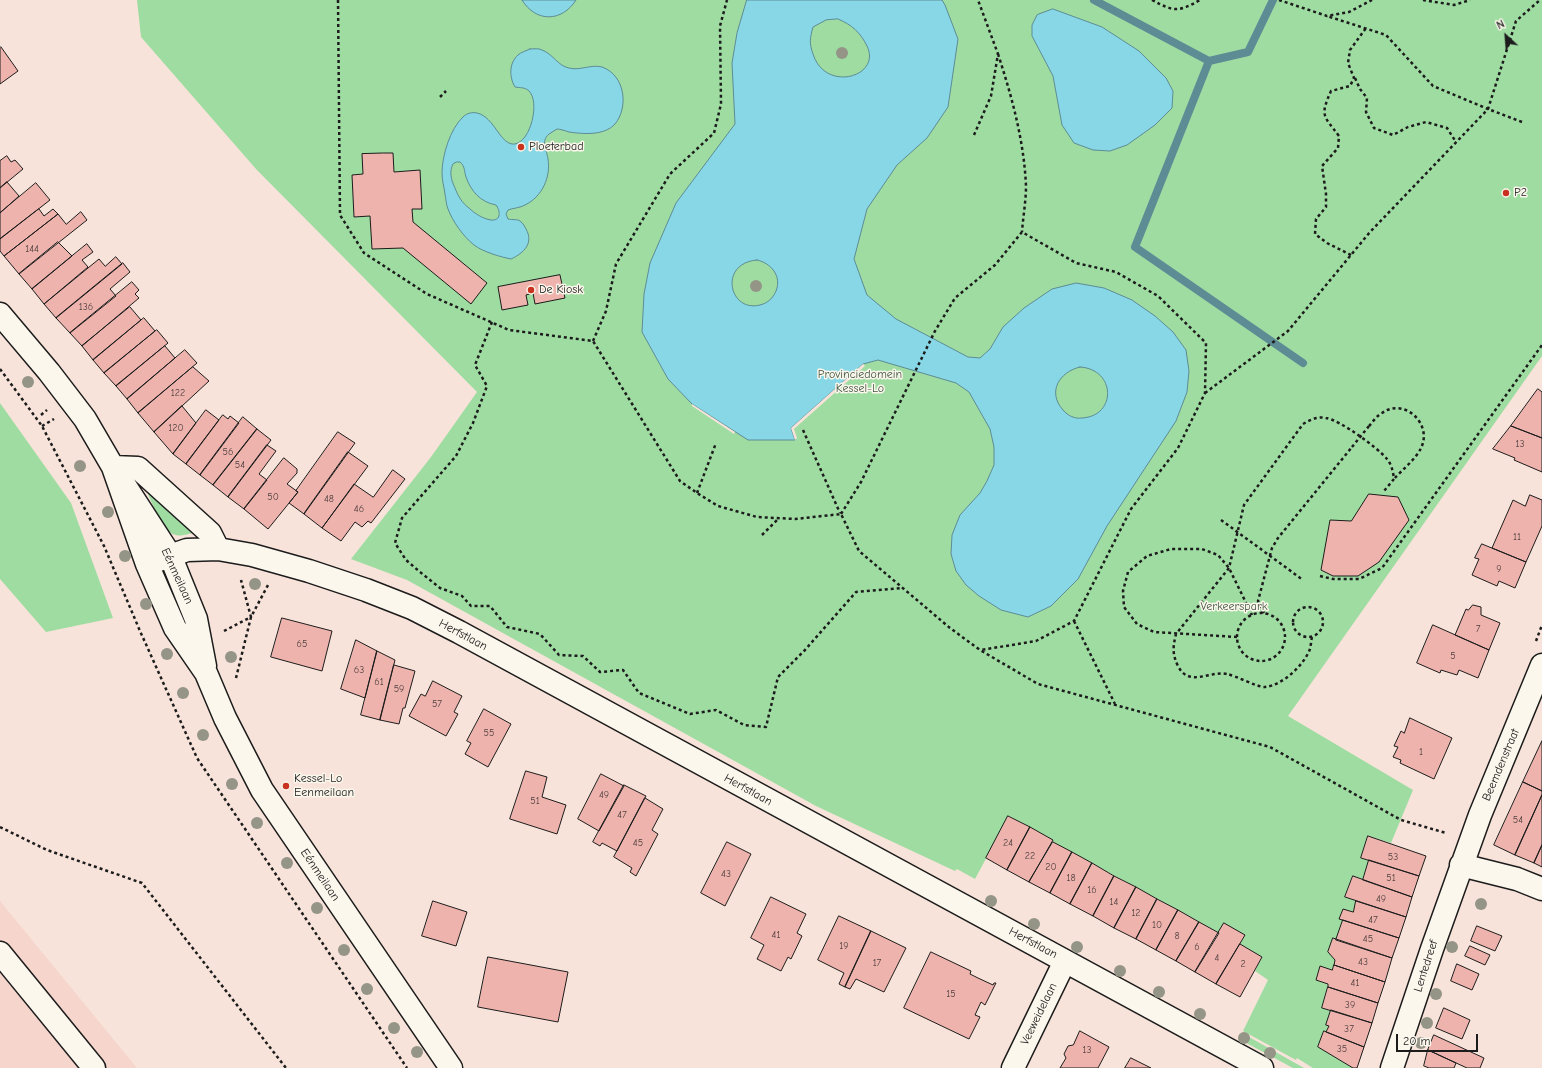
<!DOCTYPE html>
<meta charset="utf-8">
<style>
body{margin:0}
#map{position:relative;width:1542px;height:1068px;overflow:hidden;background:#f7e3d9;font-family:"Comic Neue",sans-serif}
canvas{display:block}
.north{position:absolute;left:1486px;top:16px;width:40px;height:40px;-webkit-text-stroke:3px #fbf7ec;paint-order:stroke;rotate:334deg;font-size:11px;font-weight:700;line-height:16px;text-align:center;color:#1c1c1c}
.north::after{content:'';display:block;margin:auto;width:14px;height:18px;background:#1c1c1c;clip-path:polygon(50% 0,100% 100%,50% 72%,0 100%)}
.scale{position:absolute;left:1396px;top:1034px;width:82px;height:18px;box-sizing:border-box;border:2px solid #1c1c1c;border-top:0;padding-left:5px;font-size:12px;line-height:14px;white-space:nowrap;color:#1c1c1c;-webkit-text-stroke:3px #fbf7ec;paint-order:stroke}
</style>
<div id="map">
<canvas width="1542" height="1068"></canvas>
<div class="north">N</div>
<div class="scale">20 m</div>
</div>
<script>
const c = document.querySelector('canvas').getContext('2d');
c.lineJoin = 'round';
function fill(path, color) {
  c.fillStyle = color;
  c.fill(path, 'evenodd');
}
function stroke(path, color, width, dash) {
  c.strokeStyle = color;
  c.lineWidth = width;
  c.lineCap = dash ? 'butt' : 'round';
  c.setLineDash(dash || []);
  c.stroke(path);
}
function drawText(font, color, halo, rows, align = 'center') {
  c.font = font + ' "Comic Neue",sans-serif';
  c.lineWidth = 3;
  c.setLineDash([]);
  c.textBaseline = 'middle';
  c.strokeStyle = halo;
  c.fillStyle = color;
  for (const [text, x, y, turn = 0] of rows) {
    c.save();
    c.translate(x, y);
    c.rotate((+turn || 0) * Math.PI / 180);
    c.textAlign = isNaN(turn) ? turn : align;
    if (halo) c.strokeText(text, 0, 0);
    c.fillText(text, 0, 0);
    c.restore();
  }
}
const built = new Path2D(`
 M0,901l137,167h-137z`);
const green = new Path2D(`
 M137,0h1405v356l-254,360 125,74 -22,53 -23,-7 -7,21 8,3 -6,20 -11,-3 -7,19 11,5 -3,11 -10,-3 -3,10 3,1 -7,20 -1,20 -3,10 -12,-4 -4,14 12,4 -6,24 9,2 -4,15 2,1 -3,6 -2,-1 -6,16 35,21h-40l-16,-10 -1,2 -53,-29 25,-51 -13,-9 7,-14 -22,-13 5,-9 -26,-2 -166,-91v-2l-44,-24 -34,63 -18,-10 -2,2 -139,-65 -409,-226 -56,-21 80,-102 46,-65 -221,-223 -115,-132z
 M0,403l71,100 42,115 -67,14 -46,-53z
 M147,492l50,40c-6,1 -16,5 -21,3 -14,-3 -23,-31 -29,-43z
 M1242,1033l62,35h-11l-54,-29z`);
const water = new Path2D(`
 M522,0h54c-14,22 -40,23 -54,0z
 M747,0h195l3,5 13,34 -10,68 -21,31 -30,27 -30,44 -13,50 13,36 29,24 72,38 12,1 10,-9 13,-22 21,-19 28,-19 24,-6 28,5 28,12 23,16 18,16 13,18 3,21 -2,21 -11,29 -69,105 -29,53 -27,27 -23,11 -27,-7 -22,-14 -13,-11 -10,-14 -5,-17 1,-19 8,-20 20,-22 7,-12 7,-16v-18l-4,-18 -21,-37 -13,-9 -78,-23 -15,4 -72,64 4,12h-47l-56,-36 -24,-25 -26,-47 2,-38 6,-31 26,-60 59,-79 -3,-61 5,-30zM838,19c14,6 22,13 29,27 15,31 -42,47 -54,8 -4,-11 -3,-16 0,-27l13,-7zM757,260c14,3 25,16 19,31 -3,7 -8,12 -16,14 -31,8 -42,-42 -3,-45zM1080,367c36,2 37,49 2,51 -7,1 -14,-2 -19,-8 -16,-18 -4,-38 17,-43z
 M1053,9l49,18 37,24 27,27 7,13 -1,17 -17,17 -28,20 -17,6 -17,-1 -19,-7 -12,-18 -9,-49 -21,-40v-11l5,-10z
 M530,49c4,0 9,-1 12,1 11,4 16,16 27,18 11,3 22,-4 33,-1 23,8 27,40 13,57 -11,12 -32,10 -46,8 -3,-1 -9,-3 -12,-3 -2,1 -6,4 -8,5 -9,8 -2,16 -1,25 3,18 -6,38 -23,46 -5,3 -12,3 -17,5l-2,4 2,5c4,1 10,0 12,2 3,2 5,6 6,8 8,14 -2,24 -15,30 -10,-2 -28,-7 -37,-14 -11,-9 -21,-23 -26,-36 -2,-5 -2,-10 -3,-15 -1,-7 -3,-14 -3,-21 0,-17 8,-44 21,-56 4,-4 9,-5 14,-4 18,4 23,33 38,31 16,-3 25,-42 14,-53 -4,-4 -9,-3 -14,-4 -6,-10 -6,-24 3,-32 3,-3 8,-4 12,-6zM457,162h3c5,4 4,9 6,15 5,14 14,25 30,28 4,5 6,16 -5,15 -8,-1 -17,-7 -22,-12 -7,-5 -11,-12 -14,-20 -4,-8 -6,-17 -2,-24z`);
const pier = new Path2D(`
 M863,364l2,2 -71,63 3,9 -2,2 -4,-12z
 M692,404l43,28 -1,2 -42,-28z`);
const stream = new Path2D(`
 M1094,0l115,61 -74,186 168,116
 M1209,61l39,-9 25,-52`);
const building = new Path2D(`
 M1,47l17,24 -18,13v-36z
 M383,153h10l1,19 26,-2 2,39h-10l1,13 74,61 -16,21 -68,-56 -31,1 -2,-33 -16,1 -2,-42 11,-1 -1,-20z
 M7,156l4,6 4,-2 8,9 -23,19v-27z
 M7,182l12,14 -19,17v-25z
 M36,183l14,17 -50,39v-26z
 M39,209l5,7 9,-7 5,5 -54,42 -4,-5v-12z
 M81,212l6,8 -68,54 -15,-18 54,-42 8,10z
 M58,242l14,14 -40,33 -13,-15z
 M87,244l6,8 -11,8 6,7 -44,37 -12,-15z
 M116,257l6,7 -66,54 -12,-14 55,-45 6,7z
 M123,263l7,9 -20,17 6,7 -46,37 -14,-15z
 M560,275l5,23 -30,6 -2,-11 -7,2 2,10 -26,5 -4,-23z
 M132,282l7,8 -4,4 4,4 -57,48 -12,-13z
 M130,307l11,13 -48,40 -11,-14z
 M144,318l11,13 -51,42 -11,-13z
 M157,330l11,13 -52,43 -12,-13z
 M165,346l10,12 -48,41 -11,-13z
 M185,350l12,13 -59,50 -11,-14z
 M193,367l16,14 -55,51 -16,-19z
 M1538,389l4,3v46l-31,-12z
 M182,406l14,17 -23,31 -19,-22z
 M206,410l13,10 -33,44 -13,-10z
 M223,415l5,4 2,-3 9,7 -39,52 -14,-11z
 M243,417l14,12 -44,56 -13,-10z
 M1511,426l31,12v34l-28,-12 1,-2 -22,-9z
 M257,429l14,11 -43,57 -15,-12z
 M338,432l17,11 -51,71 -15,-11 9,-11 -2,-1z
 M267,445l9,6 -17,23 8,6 -23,29 -16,-12z
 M348,452l20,14 -46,62 -18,-14z
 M284,458l13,11v4l-10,11 11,8 -30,37 -24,-20z
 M393,470l12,9 -34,44 -3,-2 -6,6 -7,-5 -14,19 -19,-13 32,-44 19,13z
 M1369,494l29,3 11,23 -30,42 -21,14h-25l-12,-6 9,-50 21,1z
 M1530,495l12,5v26l-16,36 -34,-14 21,-48 12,6z
 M1482,544l44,18 -11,26 -16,-7 -2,5 -25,-11 7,-16 -4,-1z
 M1473,605l8,2v8l19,8 -11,27 -34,-15 11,-26 2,1z
 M282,618l50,13 -10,40 -51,-14z
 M1433,625l56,25 -11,28 -19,-8 -2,5 -16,-5 -1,3 -23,-10z
 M356,640l21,11 -12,47 -24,-9z
 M377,651l18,9 -15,60 -19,-5z
 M394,665l21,6 -10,37h-2l-4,16 -19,-4z
 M433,681l29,15 -8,16 4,2 -12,22 -37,-20 12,-22 4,2z
 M484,709l27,15 -23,43 -23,-13 6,-11 -4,-2z
 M1410,718l42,20 -18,41 -34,-16 1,-3 -8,-3 5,-10 -4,-1 7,-15 3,2z
 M1542,741v50l-19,-9z
 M526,771l21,6 -5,20 24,8 -9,29 -47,-15z
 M601,774l23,12 -25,45 -21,-12z
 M1523,782l19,9v4l-27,60 -21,-10z
 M624,785l22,11 -29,55 -15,-8 -2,3 -7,-4z
 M1542,795v50l-8,18 -19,-8z
 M645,798l18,11 -11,21 6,4 -22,42 -6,-4 2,-4 -18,-11z
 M1008,816l22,11 -23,43 -21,-12z
 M1030,827l23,13 -24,42 -22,-12z
 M1368,836l58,20 -7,20 -58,-18z
 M727,842l24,12 -26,52 -24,-13z
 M1053,842l19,10 -22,41 -21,-11z
 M1542,845v22l-8,-4z
 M1072,852l20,11 -22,41 -20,-11z
 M1369,860l50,16 -7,21 -49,-17z
 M1092,863l22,13 -21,40 -23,-12z
 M1114,876l22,11 -22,41 -21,-12z
 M1353,876l59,21 -6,20 -61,-20z
 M1136,887l21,12 -21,40 -22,-11z
 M771,897l35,17 -9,19 5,3 -11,23 -3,-2 -7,14 -24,-12 7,-14 -13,-7z
 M1157,899l21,11 -22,40 -20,-11z
 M433,901l34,11 -11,34 -34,-10z
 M1356,901l50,16 -7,21 -60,-19 4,-10 10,3z
 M1178,910l21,12 -23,39 -20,-11z
 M839,916l32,15 -26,56 -6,-3 5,-11 -26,-13z
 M1343,920l56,18 -7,20 -56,-18z
 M1199,922l20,11 -24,39 -19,-11z
 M1224,923l21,12 -29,49 -21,-12z
 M1477,926l25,10 -7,15 -24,-10z
 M871,931l35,17 -22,44 -28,-13 -6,10 -5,-2z
 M1333,938l59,20 -7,24 -51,-17 1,-5 -7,-8z
 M1240,944l22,13 -22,40 -24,-13z
 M1470,946l20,9 -5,10 -20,-9z
 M931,952l40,19 -1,3 8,4 15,7 1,-2h2l-11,22 -4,-3 -6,13 5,2 -11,22 -65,-31z
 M488,957l80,15 -10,50 -80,-15z
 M1457,964l22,10 -7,16 -21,-9z
 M1334,965l51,17 -7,21 -50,-16v-3l-12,-4 4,-14 12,4z
 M1328,987l50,16 -6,20 -50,-15z
 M1444,1008l26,12 -8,19 -26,-11z
 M1331,1010l41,13 -8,24 -38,-15 3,-6 -3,-1z
 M1080,1031l29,16 -11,21h-38l6,-10 -2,-4 4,-8 5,-1z
 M1324,1031l40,16 -7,21h-4l-35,-21z
 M1434,1035l50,23 -4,10h-13l-39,-18z
 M1428,1050l28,13 -2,5h-25l-5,-2z
 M1131,1058l20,10h-26z`);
const path = new Path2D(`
 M338,0l2,215 24,38 63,41 82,36 84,11 87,140 17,12 21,13 39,11 38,2 46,-5 18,37 91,77 30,22 58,34 232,63 131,73 45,13
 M1152,0c22,12 27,12 48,0
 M1279,0l48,16 22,-4 23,-12
 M1423,0l31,5 16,-5
 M998,54c14,43 26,87 28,132 0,15 -3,31 -4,46
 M1355,78l5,11 7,9 -1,14 8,16 19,7 15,-8 18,-5 21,6 9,14
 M440,97l6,-6
 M1522,122l-34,-13 28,-88 24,-21
 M974,135l17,-39 7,-42 -20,-54
 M1351,255l-24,-12 -12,-9 1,-15 10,-12v-13l-4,-28 16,-18 1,-12c-16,-21 -19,-20 -8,-45l19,-5 4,-8 -6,-15 2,-13 16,-22
 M492,322l-17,43 12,21 -14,37 -17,33 -54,62 -7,25 11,17 14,12 20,16 22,8 9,10h19l17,21 33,7 19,21 24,1 17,16 23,-2 16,23 51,21 26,-4 28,15 22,2 12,-50 27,-27 51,-58 46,-4
 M593,341l13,-30 10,-47 54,-90 44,-41 7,-29 -1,-78 7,-26
 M0,369l42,57 62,120 36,85 57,127 210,310
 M1205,393l83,-62 82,-99 118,-123 -55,-23 -47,-51 -59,-19
 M41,415l6,-5
 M42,426l12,-7
 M1369,426c4,-4 7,-10 13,-13 22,-16 51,11 39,35 -5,11 -19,22 -27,31
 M803,430l37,83
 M697,493l19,-50
 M841,514l20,-32 74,-151 20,-33 40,-33 27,-33 54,31 40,9 42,24 48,47 -1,50 -27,55 -47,61 -57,112 -38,20 -55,9
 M762,535l17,-17
 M1320,576l13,3h26l23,-11 160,-223
 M1293 622a15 15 0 1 1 30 0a15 15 0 1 1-30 0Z
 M1264,613l-4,-6 -2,-6 14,-53 6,-10 74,-91
 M1237 637a24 24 0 1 1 48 0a24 24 0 1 1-48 0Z
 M1074,621l41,83
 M224,631l27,-14 -10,-37
 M1237,637l-83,-5 -17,-8 -13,-17 -1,-16 5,-19 19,-16 24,-7h31l16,6 11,13 23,47
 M1312,637c-1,4 -1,8 -2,12 -6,16 -27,36 -45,38 -9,0 -28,-11 -38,-13 -16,-4 -38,14 -49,-8 -6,-12 -5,-20 -2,-32l53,-66 15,-63 59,-81c7,-4 14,-8 23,-6 14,2 52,30 61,41 5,6 6,13 7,20l-10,12
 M1536,641l6,-16
 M236,678l15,-61 17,-32
 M0,827l47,23 95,33 144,185`);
const minor = new Path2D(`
 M0,314l49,58 36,47 28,48 57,88 26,64 9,47
 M113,467l34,97 28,64 31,45 19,45 37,72 189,278
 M113,467l25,1 72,65 8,16
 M147,564l40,-14 31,-1 34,6 57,16 57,19 46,18 47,24 803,436
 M1461,865l56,14 25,10
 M0,953l94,115
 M1013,1068l52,-107
 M1392,1068l40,-119 48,-134 62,-150`);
const pathBridge = new Path2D(`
 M1352,447l17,-21
 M1221,520l82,60`);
const trees = [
 [842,53],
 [756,286],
 [28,382],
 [80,466],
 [108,512],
 [125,556],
 [255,584],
 [146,604],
 [167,654],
 [231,657],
 [183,693],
 [203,735],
 [232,784],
 [257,823],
 [287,863],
 [991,901],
 [1481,904],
 [317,908],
 [1034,924],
 [1077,947],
 [1452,947],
 [344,950],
 [1120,971],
 [367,989],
 [1159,992],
 [1436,994],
 [1200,1014],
 [1427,1023],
 [394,1028],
 [1244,1038],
 [1421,1043],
 [417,1052],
 [1270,1053]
];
const markers = [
 [521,147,4,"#c8321e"],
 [1506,193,4,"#c8321e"],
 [531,290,4,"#c8321e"],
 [286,786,4,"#c8321e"]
];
const numberNames = [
 ["144",32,249],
 ["136",86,307],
 ["122",178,393],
 ["120",176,428],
 ["13",1520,444],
 ["56",228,452],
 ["54",240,465],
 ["50",273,497],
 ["48",329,499],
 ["46",359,509],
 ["11",1517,537],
 ["9",1499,569],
 ["7",1478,629],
 ["65",302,644],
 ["5",1453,656],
 ["63",359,670],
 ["61",379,682],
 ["59",399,689],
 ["57",437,704],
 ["55",489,733],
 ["1",1421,752],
 ["49",604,795],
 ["51",535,801],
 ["47",622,815],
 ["54",1518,820],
 ["45",638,843],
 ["24",1008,843],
 ["22",1030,856],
 ["53",1393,857],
 ["20",1051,867],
 ["43",726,874],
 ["18",1071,878],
 ["51",1391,878],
 ["16",1092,890],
 ["49",1381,899],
 ["14",1114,902],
 ["12",1136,913],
 ["47",1373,920],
 ["10",1157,925],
 ["41",776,935],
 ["8",1177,936],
 ["45",1368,939],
 ["19",844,946],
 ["6",1197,947],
 ["4",1217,958],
 ["43",1363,962],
 ["17",877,963],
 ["2",1243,964],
 ["41",1355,983],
 ["15",951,994],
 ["39",1350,1005],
 ["37",1349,1029],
 ["35",1342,1049],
 ["13",1087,1050]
];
const poiNames = [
 ["Ploeterbad",529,147],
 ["P2",1514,193],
 ["De Kiosk",539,290],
 ["Kessel-Lo",294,779],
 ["Eenmeilaan",294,793]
];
const parkNames = [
 ["Provinciedomein",860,375],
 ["Kessel-Lo",860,389],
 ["Verkeerspark",1234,607]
];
const streetNames = [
 ["Eénmeilaan",177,576,65],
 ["Herfstlaan",463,635,28],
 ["Beemdenstraat",1501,765,-67],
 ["Herfstlaan",748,790,29],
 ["Eénmeilaan",320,875,56],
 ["Herfstlaan",1033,943,28],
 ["Lentedreef",1426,966,-72],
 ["Veeweidelaan",1039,1014,-64]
];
fill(built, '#f5d5cc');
fill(green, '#9fdca2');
fill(water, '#88d7e6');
stroke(water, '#5d8c95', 1);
fill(pier, '#f7e3d9');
stroke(stream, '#5d8c95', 8);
fill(building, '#efb3ad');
stroke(building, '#1c1c1c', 1);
stroke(minor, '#1c1c1c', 25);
stroke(path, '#1c1c1c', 2.5, [3, 3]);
stroke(minor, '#fbf7ec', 22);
stroke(pathBridge, '#1c1c1c', 2.5, [3, 3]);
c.fillStyle = '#949587';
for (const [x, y] of trees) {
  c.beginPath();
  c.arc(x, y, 6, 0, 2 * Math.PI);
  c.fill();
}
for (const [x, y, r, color] of markers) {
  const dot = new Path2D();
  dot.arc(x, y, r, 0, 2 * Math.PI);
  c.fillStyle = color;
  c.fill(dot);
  stroke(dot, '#fbf7ec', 1.5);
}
drawText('10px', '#514240', null, numberNames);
drawText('12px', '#1c1c1c', '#fbf7ec', poiNames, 'left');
drawText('12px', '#435644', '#fbf7ec', parkNames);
drawText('12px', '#1c1c1c', '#fbf7ec', streetNames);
</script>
